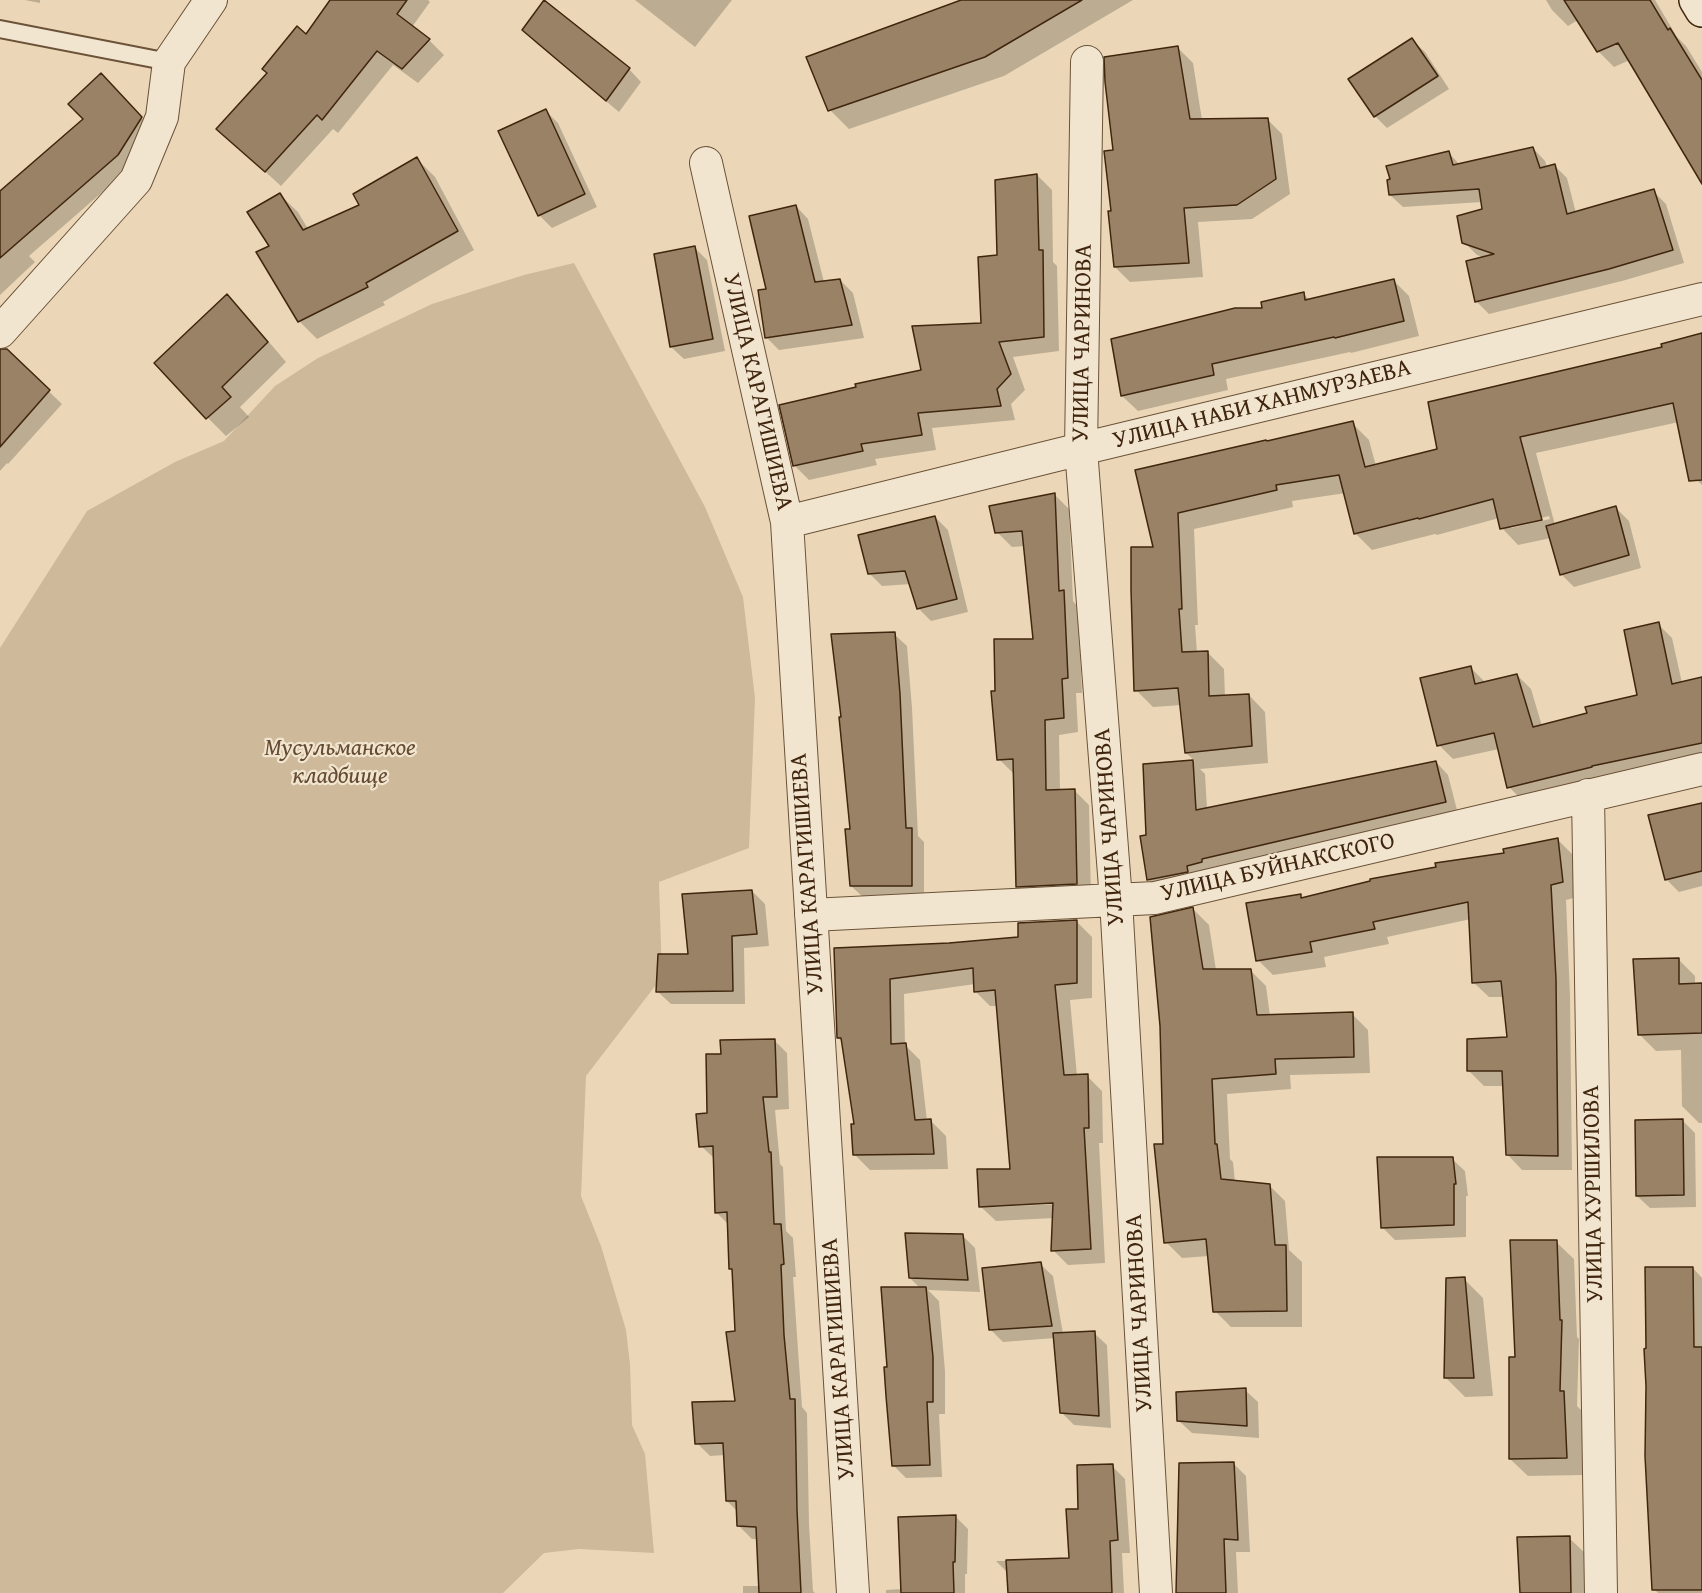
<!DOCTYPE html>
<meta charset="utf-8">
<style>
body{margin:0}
canvas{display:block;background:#ebd7b7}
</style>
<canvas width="1702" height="1593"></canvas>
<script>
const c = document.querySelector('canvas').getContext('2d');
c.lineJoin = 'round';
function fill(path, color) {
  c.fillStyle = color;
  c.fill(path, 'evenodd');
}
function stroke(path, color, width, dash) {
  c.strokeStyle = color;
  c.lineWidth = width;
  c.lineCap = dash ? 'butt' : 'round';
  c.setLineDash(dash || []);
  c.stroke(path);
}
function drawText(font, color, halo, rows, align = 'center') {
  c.font = font + ' "Gentium Book Plus",serif';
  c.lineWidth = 4.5;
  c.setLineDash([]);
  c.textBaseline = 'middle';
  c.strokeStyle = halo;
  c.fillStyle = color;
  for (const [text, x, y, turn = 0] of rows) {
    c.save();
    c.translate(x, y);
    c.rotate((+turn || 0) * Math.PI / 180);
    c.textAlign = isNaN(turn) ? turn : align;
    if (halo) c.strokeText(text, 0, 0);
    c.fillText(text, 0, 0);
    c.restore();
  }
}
const green = new Path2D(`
 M574,263l131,244 38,90 12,101 -6,150 -90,34 3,95 -76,99 -5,120 20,50 25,84 4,34 2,61 13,29 9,99 -75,-4 -35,4 -41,40h-503v-945l87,-137 88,-49 49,-21 51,-55 43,-28 114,-54 92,-29z`);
const shadow = new Path2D(`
 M25,0h15v3z
 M333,0h95l2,2 -18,25 17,13 15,15 -26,28 -25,-18 -55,68 -5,-4 -52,57 -63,-57 88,-93z
 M635,0h97l-37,47z
 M965,0h168l-129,76 -155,53 -19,-19z
 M1546,0h109l22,37 9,9 16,26v109l-72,-121 -16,7 -16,-16 -20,-31 -10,6 -16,-16z
 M524,30l105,39 12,13 -22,30 -83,-69z
 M1412,40l13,12 24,37 -62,39 -12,-12z
 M1178,48l15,15 9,57 65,-1 15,15 8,60 -38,25 -54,3 5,55 -73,5 -15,-15 -2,-55 2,-61z
 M113,88l40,42 -23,38 -101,88 6,6 -35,33v-93l85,-83z
 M546,111l12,12 39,84 -45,21 -13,-13 -39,-83z
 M1533,148l12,13 2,6 7,-2 13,13 9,35 77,-22 13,13 18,59 -62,18 -133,33 -13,-13 9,-43 -8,-3 -13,-13 20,-31 -2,-9 -79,5 -13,-12 59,-42 11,12z
 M417,159l18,18 39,73 -91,52 2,3 -68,34 -18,-18 -28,-75 9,-51 18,17 10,17 53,-23z
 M1037,175l15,15 1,72 4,4 2,85 -46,6 12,33 -14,14 4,16 -83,8 4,22 -61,9 2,6 -68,15 -15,-15 128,-94 60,-46 17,-69z
 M796,206l12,13 16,63 16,-2 13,13 11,45 -85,12 -12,-12 1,-48z
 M695,248l12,12 18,91 -41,8 -13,-12z
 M1393,280l16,16 10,40 -68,17 -1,-1 -124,27 2,11 -90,21 -16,-15 142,-87 39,-16 7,8z
 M227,297l19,18 40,47 -46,45 9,10 -23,19 -19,-19z
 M1702,335v150l-13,-13 -10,-50 -143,31 19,72 61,-17 13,13 12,47 -67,19 -13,-13 -10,-36 -33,7 -16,-17 -3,-10 -62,17 -2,-1 -63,16 -16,-16 -10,-41 -54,8 1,6 -99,22 4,96h-3l2,28 10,-1 17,17 1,28 24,-2 16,17 3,51 -68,6 5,5 2,35 229,-47 12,13 10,39 -297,78 -12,-12 -5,-114 51,-5 -9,-8 -4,-48 -29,2 -17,-17 19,-142 -18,-76 215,-49 17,17 7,26 63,-16 225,-102zM1549,516l1,3 -39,9v-3z
 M11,355l51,49 -54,60 -1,-1 -7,8v-104z
 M1055,495l14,14 4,92 5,6 4,86h-6l2,39 -19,3 1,56 14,-1 15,15 2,93 -58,3 -15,-15 -4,-112 -15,-15 -3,-67 39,-51 -10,-95 -13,1 -15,-15z
 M935,517l13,13 20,82 -37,9 -13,-13 -7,-24 -29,2 -13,-13z
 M1658,624l14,14 10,45 20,-5v82l-179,41 -14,-14 -10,-38 -46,10 -14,-14 32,-77 14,14 32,-7 14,14 11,37 47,-11 50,-19z
 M894,634l13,12 5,62 6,128 6,6v56h-60l-13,-12v-56z
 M1702,805v81l-23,6 -13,-13z
 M1557,839l16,16 4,42 -11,3 4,96 2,174h-50l-15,-16 -3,-68h-20l-15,-15 39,-33 -4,-41h-15l-16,-15 -2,-63 -84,18 2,7 -65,13 2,10 -53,8 -15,-15 42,-64 3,3 203,-45z
 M752,891l13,13 4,42 -25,2 1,56h-74l-13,-12 32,-36z
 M1193,909l16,16 7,45h34l16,16 4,30 82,-2 16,16 2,43 -80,2 1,14 -64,5 3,65 3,3 2,20 34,3 16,16 4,49 13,12v65h-71l-16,-16 -6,-55 -27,2 -16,-16 -2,-96z
 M1076,921l16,16v61l-22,2 7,76h10l15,15 1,52h-4l6,120 -37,2 -15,-15 1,-32 -58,3 -16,-15 32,-36 -14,-164h-8l-15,-15v-7l-71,10 1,51 15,15 7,61h4l15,15 2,33 -78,1 -15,-15v-30l-11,-82 -6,-5 -2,-88 113,-6 70,-6zM1060,1201v3l-67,3v-3z
 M1678,959l17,17v9l7,-1v139h-3l-17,-17 -1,-56 -25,1 -16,-16z
 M774,1040l13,13 2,56 -14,1 5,54 3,3 3,64 7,7 3,39h-3l9,130 5,6 2,111 4,67 2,2h-72v-7h17l-2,-47h-6l-13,-13 -1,-14 -11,-11 -2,-46 -15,1 -13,-13 39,-41 1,-69 -4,-62 -2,-3 -2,-43 -13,-13 -1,-53 -14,-13 22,-90z
 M1682,1120l13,13 1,74 -46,1 -13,-12z
 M1452,1159l13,12 3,25h-2v41l-71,3 -12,-12z
 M962,1235l13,13 5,44 -52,-2 11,11 6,70v43h-6l3,63 -36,1 -13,-13 -4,-96 32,-80 -11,-11z
 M1556,1242l18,17 3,78 2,2 -2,67 4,4 3,65 -56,1 -18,-17 6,-101z
 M1040,1264l13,12 10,58 31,-1 13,12 4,83 -37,-3 -13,-13 -6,-74 -52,4 -13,-13z
 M1693,1268l9,10v315h-44l-4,-4 -7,-239z
 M1464,1279l19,19 10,98 -28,1 -19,-19z
 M1245,1390l13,12 1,36 -67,-5 -13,-12z
 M1234,1464l12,12 4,76h-14l2,41h-60z
 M1112,1466l13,13 5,74h-8l2,40h-114l-2,-20 -12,-12 74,-1z
 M955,1516l13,13 -1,45h-2v19h-79v-3l16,-1z
 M1569,1538l15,14 1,41h-64z`);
const building = new Path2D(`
 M330,0h77l-10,14 33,25 -28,30 -25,-18 -55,69 -5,-5 -52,57 -49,-43 51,-56 -5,-4 35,-43 9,8z
 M544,0l86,68 -24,33 -84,-71z
 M961,0h121l-97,57 -157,54 -22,-54z
 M1564,0h86l18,30 2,-2 32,52v104l-84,-141 -21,9z
 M1412,38l26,38 -64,41 -26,-38z
 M1178,46l12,73 78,-1 8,61 -39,26 -53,3 5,55 -75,4 -6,-56h3l-7,-60 9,-1 -8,-68 -1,-25z
 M101,73l41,44 -24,38 -118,103v-67l83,-72 -15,-15z
 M546,109l39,85 -47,22 -40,-85z
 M1533,147l7,21 15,-4 12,50 87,-25 19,61 -64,19 -134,33 -9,-41 28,-7 -32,-11 -5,-27 25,-7 -3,-20 -90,6 -2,-15 3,-1 -4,-13 63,-15 4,14z
 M417,157l41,74 -92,52 2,4 -70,35 -42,-70 13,-6 -22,-34 33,-19 23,37 56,-25 -6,-11z
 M1037,174l2,76h4l1,87 -45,5 12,32 -14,15 4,17 -83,7 4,22 -61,9 2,7 -70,15 -14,-61 77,-18 -1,-3 66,-14 -9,-44 69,-3 -3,-66 19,-2 -2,-75z
 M796,205l19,77 25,-3 12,46 -87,13 -7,-48 8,-1 -17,-73z
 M695,246l18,93 -43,8 -16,-93z
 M1394,279l10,42 -69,17 -1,-1 -122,27 2,11 -93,21 -10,-57 124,-31h27l-1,-6 43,-10 1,8z
 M227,294l41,48 -46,45 9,10 -25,22 -52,-56z
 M1702,333v147l-13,1 -16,-78 -153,34 22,83 -42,9 -7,-30 -74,20 -1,-1 -64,16 -15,-59 -63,10 1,5 -99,23 4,96h-3l3,43 26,-1 1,45 40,-2 3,52 -67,7 -7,-65 -44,3 -3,-101v-43h22l-18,-77 131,-30 1,1 86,-20 12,46 72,-18 -9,-47 234,-55 -1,-3z
 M0,349h7l43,41 -50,57z
 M1055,493l4,98 5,-1 4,88 -6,1 2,39 -19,2 1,70 29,-1 2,95 -61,3 -3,-128 -16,1 -6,-69h4l-1,-52h39l-11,-108 -27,2 -6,-27z
 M1616,506l13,49 -69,20 -14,-49z
 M935,516l22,83 -40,10 -12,-38 -37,3 -10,-39z
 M1659,622l13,62 30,-7v66l-110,23v1l-85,21 -13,-55 -57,13 -17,-68 51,-12 4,18 42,-10 16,53 54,-14 -2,-6 52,-12 -13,-65z
 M895,632l5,62 6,134h6v58h-62l-5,-57h5l-11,-112h2l-10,-83z
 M1193,760l3,50 240,-49 10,41 -244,57v3l-15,4 1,6 -41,8 -7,-44 6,-1 -3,-71z
 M1702,803v68l-37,9 -17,-65z
 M1558,838l5,44 -12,3 5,94 2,177 -52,-1 -4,-84h-35v-32l40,-2 -6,-56 -29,2 -4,-81 -95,20 2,7 -65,13 2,10 -56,9 -10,-58 55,-9v4l69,-17v-2l66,-12 -1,-4 69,-10 -1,-4z
 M752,890l5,44 -25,2 1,55 -77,1 2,-38h30l-6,-60z
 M1193,907l10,62h48l6,46 96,-3 1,45 -79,2 1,15 -64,5 3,65h2l4,35 49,5 5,61h11l1,66 -74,1 -7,-73 -42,4 -10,-99h9l-3,-118 -10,-109z
 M1077,920v63l-22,2 9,90 24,-1 1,54h-5l7,121 -40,2 2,-48 -74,4 -2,-38h33l-15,-179 -21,2 -1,-24 -83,11 1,65 15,-1 9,77 16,-1 3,35 -81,1 -2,-31h3l-13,-86h-4l-3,-90 115,-5 69,-6v-14z
 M1679,958v26l23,-1v50l-64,2 -5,-76z
 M775,1039l2,58h-14l6,55h2l3,72h7l3,40 -3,1 3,70 6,64h5l2,111 4,83h-42l-3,-66 -19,-1 -1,-25h-10l-3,-58 -28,1 -3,-42 43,-1 -9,-69 9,-1 -3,-62h-3l-2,-57 -12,1 -2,-67 -14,1 -3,-33 11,-1 -1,-59h15l-1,-14z
 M1683,1119l1,76 -48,1 -1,-76z
 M1377,1157h76l3,27h-2v41l-73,3z
 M905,1233l58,1 5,46 -59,-2z
 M1510,1240h47l3,80h2l-2,71h4l3,67 -58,1v-102h6z
 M1041,1262l11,64 -63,4 -7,-62z
 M1645,1267h48l1,80h8v243h-50l-7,-134 1,-70 -2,-37 2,-1z
 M1465,1277l9,101h-30l2,-100z
 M881,1287h45l7,70v45h-6l3,63 -38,1 -6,-70 -2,-29h3z
 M1095,1331l4,85 -39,-3 -7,-80z
 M1246,1388l1,38 -70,-5 -1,-29z
 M1234,1462l4,78 -14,-1 2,54h-50l3,-130z
 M1113,1464l5,76 -8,1 2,52h-104l-2,-33 63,-2 -3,-49h12l-1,-44z
 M956,1515l-1,47h-2l1,31h-53l-3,-76z
 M1570,1536l1,57h-51l-3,-56z`);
const service = new Path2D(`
 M0,29l169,33`);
const minor = new Path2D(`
 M1087,62l-6,387 35,451 40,693
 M706,163l81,359 66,1071
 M0,332l136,-152 26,-63 7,-55 42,-62
 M787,522l294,-73 621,-150
 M1588,795l13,798
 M811,915l344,-17 547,-129`);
const secondary = new Path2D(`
 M1696,0l6,10`);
const streetNames = [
 ["УЛИЦА ЧАРИНОВА",1083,343,-89],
 ["УЛИЦА КАРАГИШИЕВА",757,392,77],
 ["УЛИЦА НАБИ ХАНМУРЗАЕВА",1262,405,-14],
 ["УЛИЦА ЧАРИНОВА",1110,827,-94],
 ["УЛИЦА БУЙНАКСКОГО",1278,868,-13],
 ["УЛИЦА КАРАГИШИЕВА",808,874,-94],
 ["УЛИЦА ХУРШИЛОВА",1594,1194,-91],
 ["УЛИЦА ЧАРИНОВА",1140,1313,-93],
 ["УЛИЦА КАРАГИШИЕВА",839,1359,-94]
];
const parkNames = [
 ["Мусульманское",340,749],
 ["кладбище",340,777]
];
fill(green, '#ceb99a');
fill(shadow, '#0003');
fill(building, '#998266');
stroke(building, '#40260e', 1.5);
stroke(service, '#6b5238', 20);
stroke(minor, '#6b5238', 34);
stroke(secondary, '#40260e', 36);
stroke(service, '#f2e5d0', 16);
stroke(minor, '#f2e5d0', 32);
stroke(secondary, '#f2e5d0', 33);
drawText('24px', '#40260e', '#f2e5d0', streetNames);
drawText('italic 24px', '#644b31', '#f2e5d0', parkNames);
</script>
